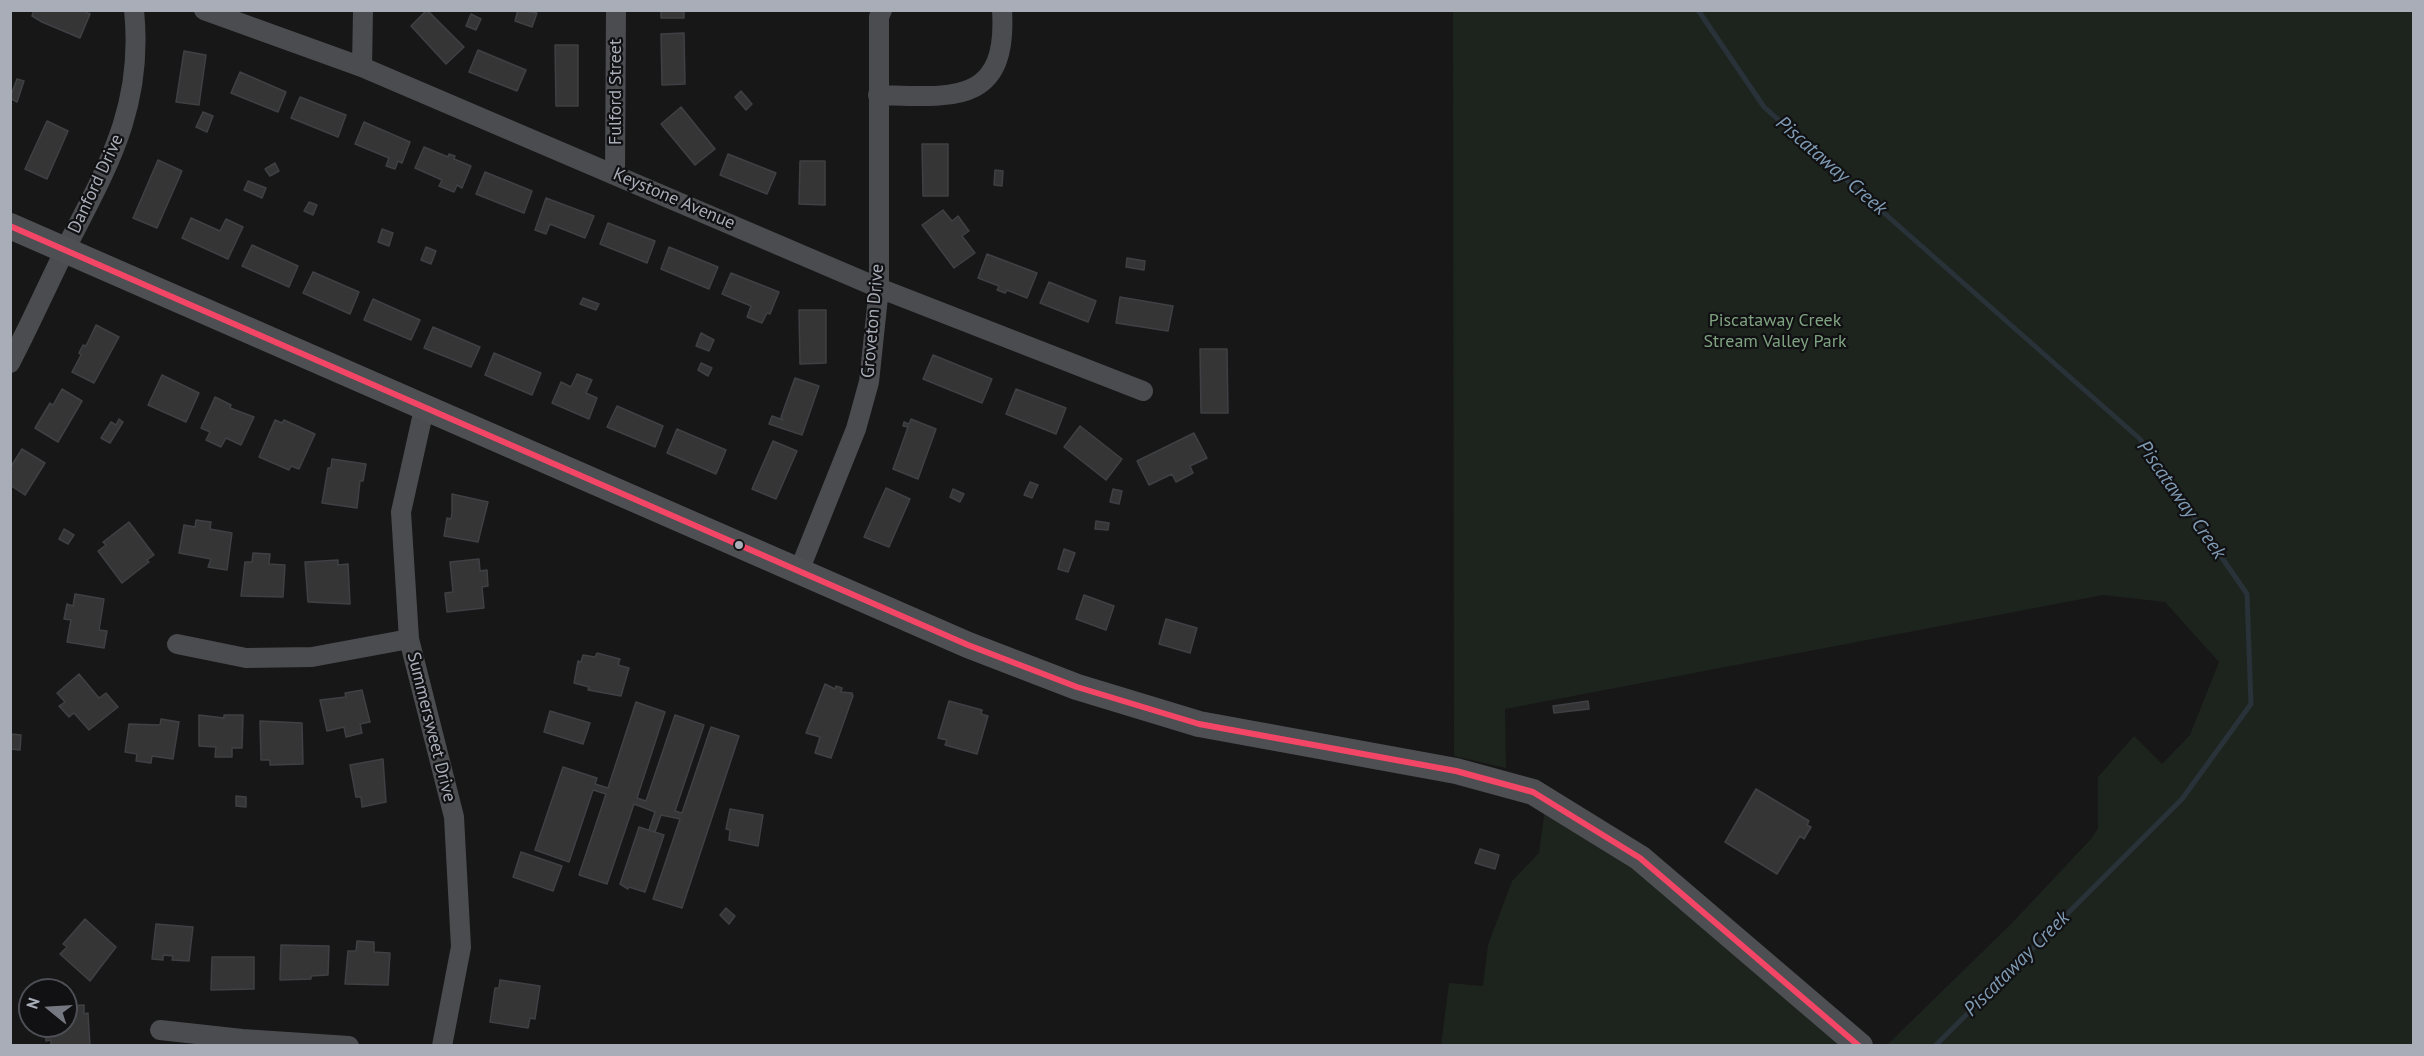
<!DOCTYPE html>
<style>
body{margin:0}
#map{position:relative;width:2424px;height:1056px;overflow:hidden;background:#171717;font-family:"PT Sans",sans-serif}
canvas{display:block}
.frame{position:absolute;inset:0;border:12px solid #a8adb8;pointer-events:none}
.north{position:absolute;left:18px;top:978px;width:60px;height:60px;box-sizing:border-box;background:#111113;border:2px solid #4d4f55;border-radius:50%;rotate:288deg;font-size:16px;font-weight:700;line-height:24px;text-align:center;color:#a8adb8}
.north::after{content:'';display:block;margin:auto;width:21px;height:27px;background:#757880;clip-path:polygon(50% 0,100% 100%,50% 72%,0 100%)}
</style>
<div id="map">
<canvas width="2424" height="1056"></canvas>
<div class="frame"></div>
<div class="north">N</div>
</div>
<script>
const c = document.querySelector('canvas').getContext('2d');
c.lineJoin = 'round';
function fill(path, color) {
  c.fillStyle = color;
  c.fill(path, 'evenodd');
}
function stroke(path, color, width, dash) {
  c.strokeStyle = color;
  c.lineWidth = width;
  c.lineCap = dash ? 'butt' : 'round';
  c.setLineDash(dash || []);
  c.stroke(path);
}
function drawText(font, color, halo, rows, align = 'center') {
  c.font = font + ' "PT Sans",sans-serif';
  c.lineWidth = 4.5;
  c.setLineDash([]);
  c.textBaseline = 'middle';
  c.strokeStyle = halo;
  c.fillStyle = color;
  for (const [text, x, y, turn = 0] of rows) {
    c.save();
    c.translate(x, y);
    c.rotate((+turn || 0) * Math.PI / 180);
    c.textAlign = isNaN(turn) ? turn : align;
    if (halo) c.strokeText(text, 0, 0);
    c.fillText(text, 0, 0);
    c.restore();
  }
}
const green = new Path2D(`
 M1453,11h960v1034h-526l125,-122 79,-84 7,-11v-51l36,-41 28,28 28,-29 29,-73 -54,-60 -62,-7 -598,114 1,59 -52,-12z
 M1545,809l58,32 240,205h-402l8,-63 34,3 5,-41 24,-64 27,-28z`);
const stream = new Path2D(`
 M1698,10l66,97 376,332 107,155 4,110 -69,95 -247,247`);
const building = new Path2D(`
 M34,10h48l8,4 -10,24 -38,-16 -10,-6z
 M427,10l37,37 -18,17 -35,-38z
 M518,10l19,3 -5,14 -17,-6z
 M661,10h23v8h-23z
 M471,14l10,5 -5,11 -10,-4z
 M684,33l1,51 -23,1 -1,-51z
 M555,45h23v61h-22z
 M478,50l48,20 -9,21 -48,-19z
 M184,51l22,4 -7,50 -23,-3z
 M240,72l46,20 -8,20 -47,-19z
 M17,79l7,2 -7,21 -7,-4z
 M741,91l11,13 -6,6 -11,-13z
 M300,97l46,18 -8,22 -47,-19z
 M681,107l34,42 -20,16 -34,-41z
 M203,112l10,4 -6,16 -11,-5z
 M47,121l21,10 -21,48 -22,-10z
 M364,122l46,20 -8,21 -4,-2 -3,8 -9,-3 3,-8 -34,-14z
 M922,144h26v52h-25z
 M424,147l24,10 1,-3 6,2 -1,3 17,7 -9,22 -5,-3 -3,7 -15,-6 3,-6 -27,-12z
 M728,154l48,19 -9,21 -47,-19z
 M158,160l24,11 -25,57 -24,-10z
 M800,161h25v44l-26,-1z
 M275,163l4,8 -9,5 -5,-7z
 M995,170l8,1 -1,15 -8,-1z
 M485,172l47,19 -8,22 -48,-19z
 M248,181l18,7 -4,10 -18,-8z
 M546,198l48,18 -9,22 -35,-14 -4,10 -11,-4z
 M309,202l8,3 -4,10 -9,-4z
 M943,210l9,11 6,-5 11,15 -7,5 13,17 -21,15 -32,-43z
 M191,218l29,13 6,-12 17,8 -15,32 -46,-21z
 M608,223l47,18 -8,22 -47,-19z
 M382,229l11,4 -4,13 -11,-4z
 M252,245l46,21 -9,21 -47,-21z
 M426,247l10,4 -5,13 -10,-4z
 M669,247l49,20 -9,22 -48,-20z
 M987,254l50,19 -10,25 -20,-8 -2,3 -8,-3 2,-4 -21,-8z
 M1127,258l18,3 -1,9 -18,-3z
 M313,272l46,20 -9,22 -47,-21z
 M731,273l48,19 -9,22 -3,-1 -5,10 -15,-6 4,-11 -29,-12z
 M1049,282l47,19 -8,21 -48,-19z
 M1120,297l53,9 -5,25 -52,-8z
 M583,298l16,6 -3,6 -16,-6z
 M373,299l47,21 -9,20 -47,-20z
 M799,310h27v53l-26,1z
 M96,325l23,12 -25,46 -22,-11 9,-17 -2,-2 4,-8 3,1z
 M433,327l47,20 -9,20 -47,-19z
 M701,333l13,7 -5,11 -13,-5z
 M1200,349h27l1,64h-27z
 M494,353l47,20 -9,22 -47,-20z
 M933,355l59,24 -10,24 -59,-24z
 M701,363l11,5 -4,8 -10,-6z
 M577,374l15,6 -6,13 11,5 -8,21 -37,-16 9,-21 10,5z
 M162,375l37,18 -13,29 -38,-17z
 M795,378l24,8 -17,49 -33,-11 3,-8 11,4 -2,-3z
 M62,389l20,12 -24,41 -23,-14 15,-25 3,2z
 M1016,389l50,19 -10,26 -50,-20z
 M215,397l16,8 -1,3 24,9 -13,28 -15,-7 -5,9 -15,-7 4,-8 -9,-4z
 M617,406l46,20 -8,21 -48,-20z
 M119,419l4,3 -13,21 -9,-5 10,-16 5,3z
 M911,419l25,10 -18,50 -25,-10 15,-42 -5,-1 1,-4 5,2z
 M275,420l7,3 2,-3 31,14 -16,35 -8,-3 -2,4 -30,-13z
 M1080,426l42,33 -16,21 -42,-33z
 M677,429l49,21 -10,24 -49,-21z
 M1194,433l13,25 -17,8 3,7 -17,9 -4,-8 -23,11 -12,-24z
 M773,441l24,10 -21,48 -24,-10z
 M22,449l23,14 -20,32 -15,-10v-17z
 M332,459l34,5 -3,17h-3l-3,27 -35,-5 6,-35h3z
 M1030,482l8,3 -6,13 -8,-3z
 M886,488l24,11 -21,48 -25,-10z
 M953,489l11,5 -4,8 -10,-5z
 M1113,489l9,2 -3,13 -9,-2z
 M452,494l36,8 -10,40 -34,-6 3,-18 4,1 1,-6z
 M196,520l15,2 -1,7 22,4 -5,37 -19,-3 3,-8 -32,-6 5,-28 11,2z
 M1096,521l13,2 -1,7 -13,-1z
 M129,522l25,33 -7,5 2,2 -27,21 -24,-32 8,-6 -3,-3z
 M64,529l10,6 -6,9 -9,-5z
 M1064,549l11,4 -7,19 -10,-3z
 M253,553l17,1 -1,10 16,1 -2,32 -42,-1 4,-34h7z
 M479,559l1,12 7,-1 1,16 -6,1 2,21 -37,4 -2,-19 8,-1 -3,-30z
 M338,560v5l10,-1 2,40 -42,-2 -3,-40z
 M75,594l29,5 -5,31 8,1 -3,17 -37,-6 4,-22 -7,-1 3,-15 6,2z
 M1084,595l30,11 -8,24 -30,-11z
 M1166,619l31,9 -7,25 -31,-9z
 M597,653l23,6 -2,6 11,3 -8,28 -33,-6 1,-3 -15,-4 4,-22 3,1 2,-7 12,2z
 M79,674l20,24 7,-5 12,14 -29,23 -15,-17 -5,4 -10,-11 6,-4 -8,-9z
 M825,684l10,5 1,-3 6,2 -1,4 11,1 1,3 -22,62 -16,-5 5,-16 -14,-4z
 M362,690l8,32 -10,2 2,9 -16,4 -2,-10 -17,4 -7,-31 26,-3 -1,-4z
 M949,701l33,9 -1,4 7,2 -11,38 -32,-9 2,-5 -9,-2z
 M1588,701l1,8 -35,4 -1,-7z
 M636,702l29,10 -28,86 9,3 29,-86 29,10 -29,86 7,2 29,-86 28,9 -57,172 -29,-9 27,-80 -19,-4 -6,17 -6,-2 6,-18 -21,-8 -27,80 -28,-9 27,-81 -13,-4 -24,72 -34,-12 28,-83 34,11 -2,6 13,4z
 M550,711l40,12 -7,21 -39,-12z
 M199,715l25,3v-3h19l-1,33h-10v9h-17l1,-10 -17,-1z
 M161,719l18,3 -6,37 -21,-3 -1,7 -15,-2 1,-7 -12,-2 4,-28 31,1z
 M260,721l42,2 1,41 -33,1v-5h-9z
 M10,730l1,4 10,1 -1,15 -10,-1z
 M383,759l3,43 -24,5 -1,-10h-5l-6,-32z
 M1756,789l53,32 -2,4 4,2 -7,12 -4,-3 -23,38 -52,-32z
 M236,796l10,1v10l-10,-1z
 M730,809l33,6 -5,31 -29,-6 1,-10 -4,-1z
 M639,827l25,8 -19,57 -16,-5 -1,2 -8,-5z
 M1480,849l19,6 -4,14 -20,-6z
 M521,852l41,14 -9,25 -40,-14z
 M726,908l9,8 -6,8 -9,-9z
 M85,919l31,28 -26,34 -30,-27 7,-7 -4,-3z
 M156,924l37,3 -4,34 -17,-1 1,-4 -10,-1v5l-11,-1z
 M357,941l17,1v10l16,1 -2,32 -43,-1 3,-33h8z
 M281,945l48,1 -1,29 -17,1v3l-31,1z
 M212,957h42v32l-43,1z
 M500,980l40,6 -5,33 -5,-1 -2,10 -38,-6 5,-34h4z
 M84,1005v9l4,-1 2,33h-39v-6l-5,1 -1,-15h21v-20z`);
const minor = new Path2D(`
 M204,10l158,57 517,221 264,103
 M362,67l1,-57
 M878,95c74,2 130,11 124,-85
 M615,173l1,-163
 M10,363c20,-38 37,-77 56,-115 42,-82 78,-142 68,-238
 M424,409l-23,103 8,127 45,178 7,130 -19,99
 M799,571l57,-142 13,-47 10,-94v-271l3,-7
 M177,644l69,14 66,-1 97,-18
 M160,1030l82,9 107,7`);
const major = new Path2D(`
 M10,226l958,419 109,42 122,37 257,47 77,21 107,66 220,188`);
const bus1 = new Path2D(`
 M10,226l958,419 109,42 122,37 257,47 77,21 107,66 219,188`);
const markers = [
 [739,545,5,"#a8adb8"]
];
const streetNames = [
 ["Fulford Street",616,92,-90],
 ["Danford Drive",96,184,-65],
 ["Keystone Avenue",674,199,23],
 ["Groveton Drive",873,321,-85],
 ["Summersweet Drive",431,727,76]
];
const parkNames = [
 ["Piscataway Creek",1775,321],
 ["Stream Valley Park",1775,342]
];
const waterNames = [
 ["Piscataway Creek",1831,166,41],
 ["Piscataway Creek",2181,500,55],
 ["Piscataway Creek",2017,964,-45]
];
fill(green, '#1d241e');
stroke(stream, '#2a3239', 5);
fill(building, '#353536');
stroke(building, '#3f4043', 1.5);
stroke(minor, '#4b4c50', 20);
stroke(major, '#4d4f52', 26);
stroke(bus1, '#f34667', 6);
for (const [x, y, r, color] of markers) {
  const dot = new Path2D();
  dot.arc(x, y, r, 0, 2 * Math.PI);
  c.fillStyle = color;
  c.fill(dot);
  stroke(dot, '#111113', 2);
}
drawText('18px', '#a8adb8', '#111113', streetNames);
drawText('18px', '#7fa381', '#111113', parkNames);
drawText('italic 20px', '#7f9bb3', '#111113', waterNames);
</script>
